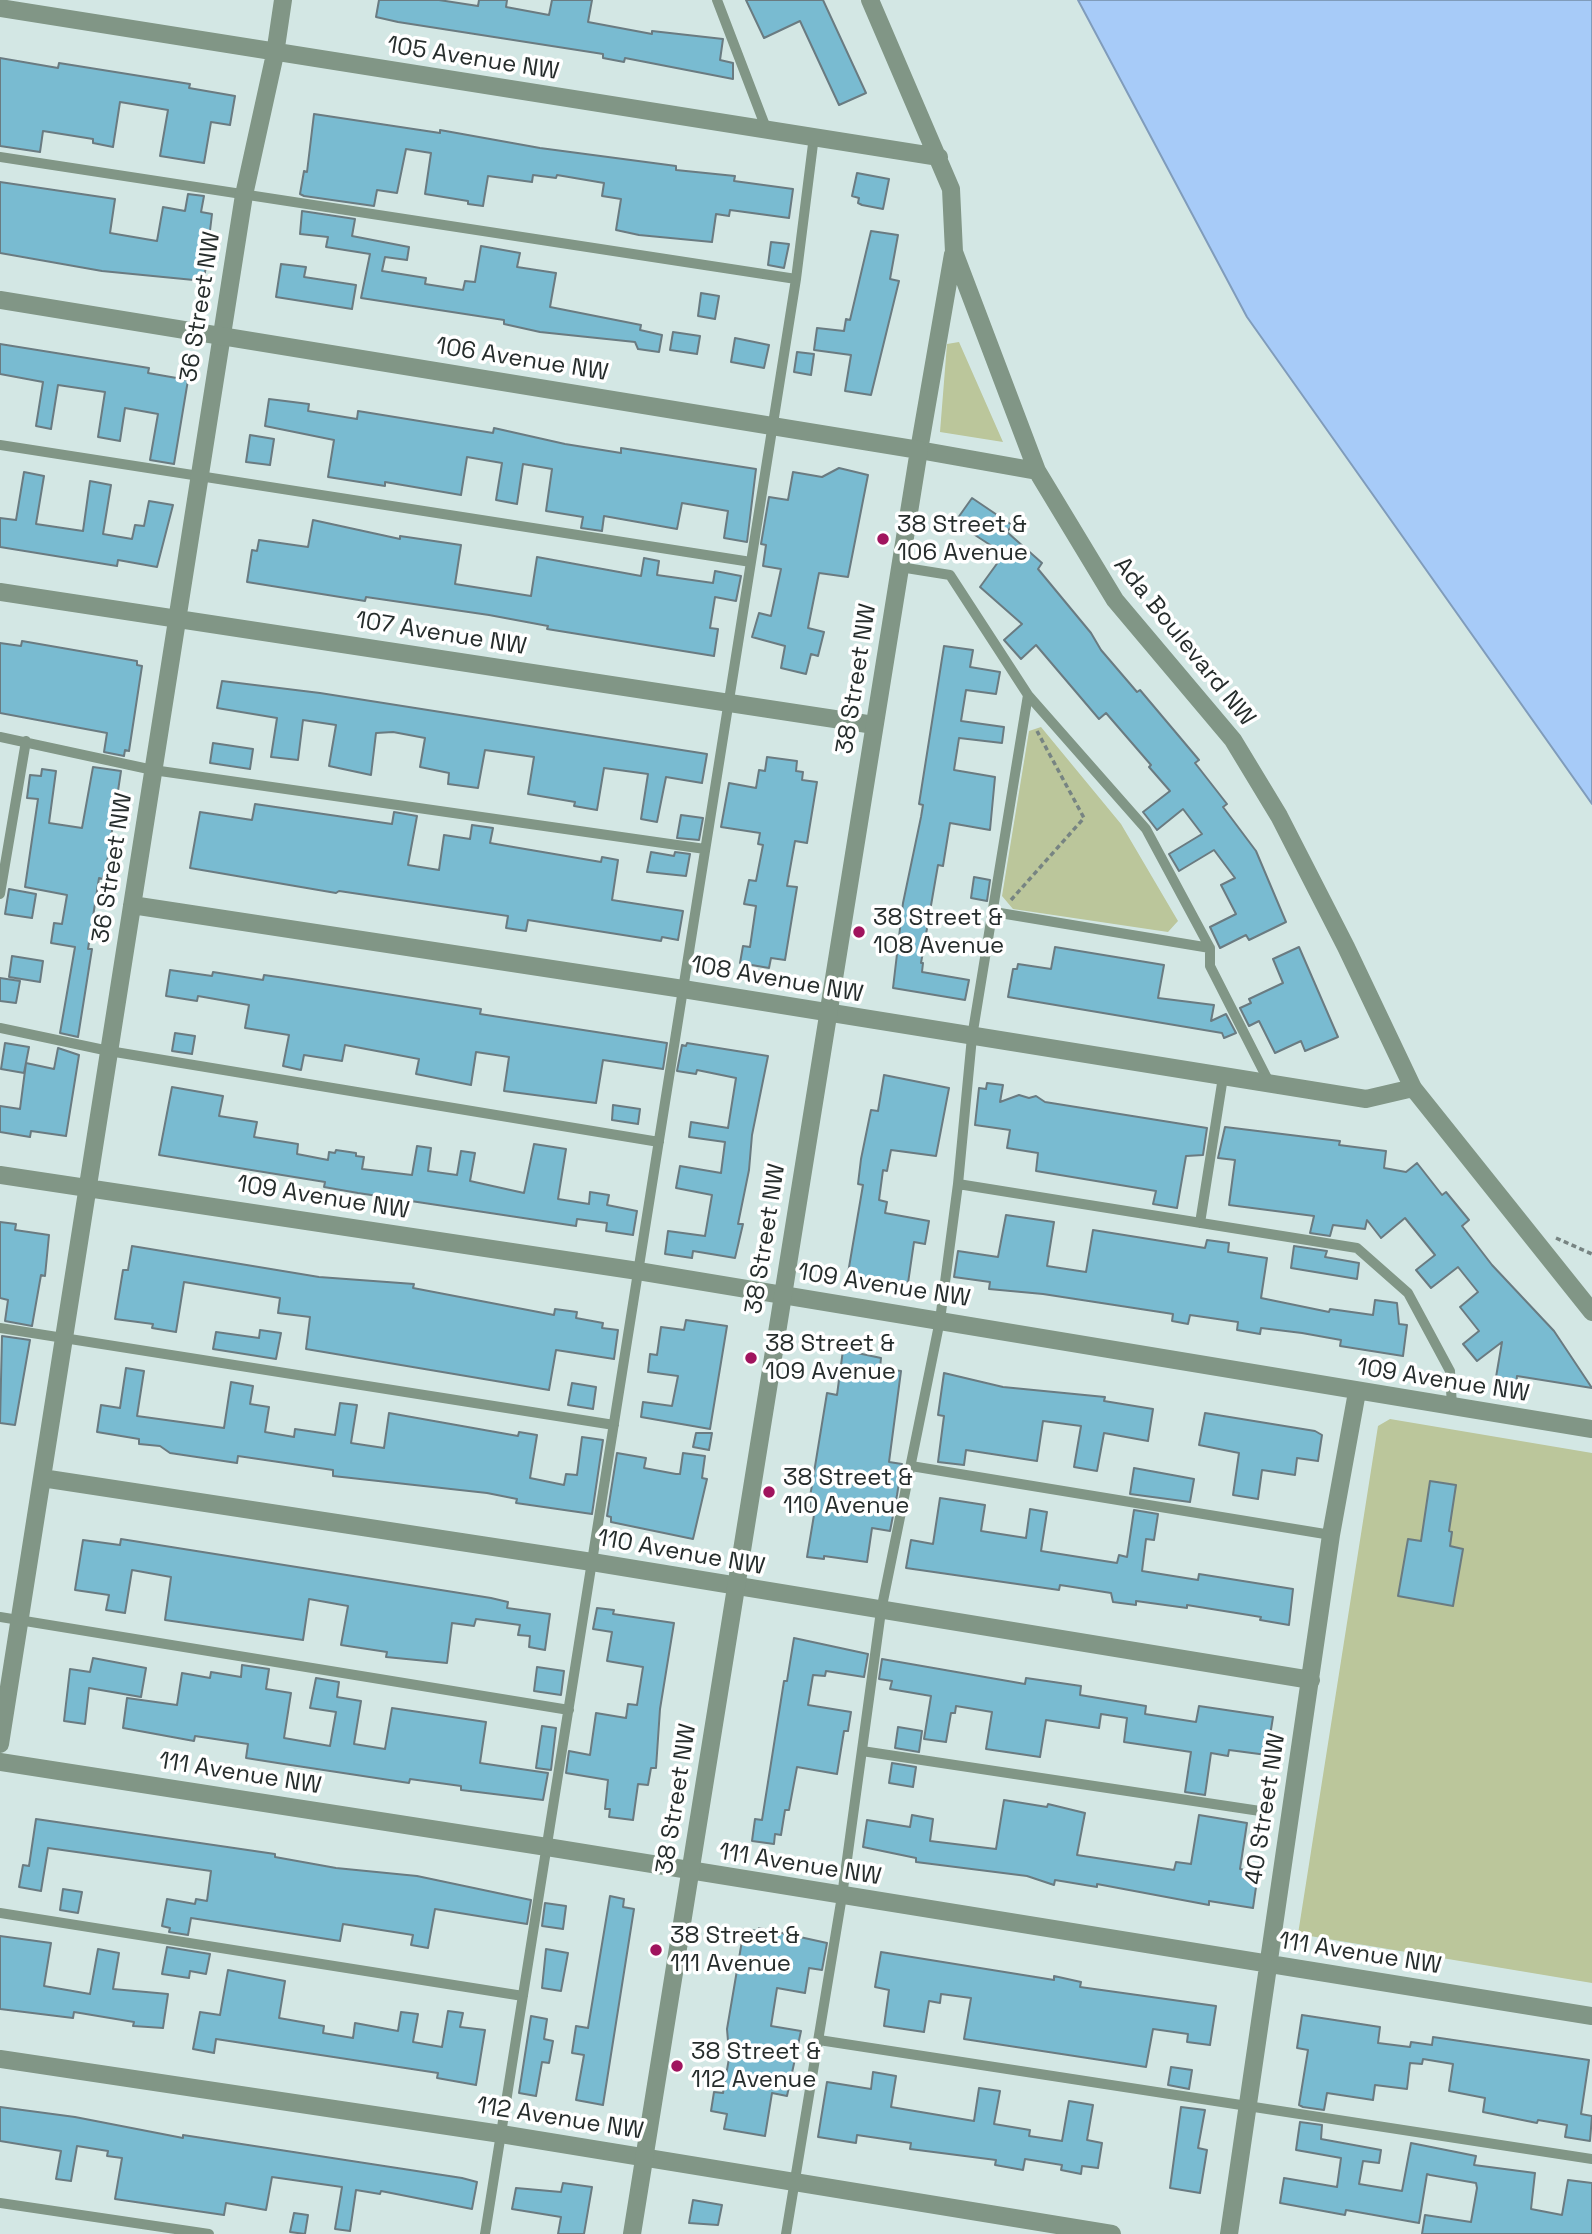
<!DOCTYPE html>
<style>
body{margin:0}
canvas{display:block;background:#d3e7e4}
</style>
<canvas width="1592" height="2234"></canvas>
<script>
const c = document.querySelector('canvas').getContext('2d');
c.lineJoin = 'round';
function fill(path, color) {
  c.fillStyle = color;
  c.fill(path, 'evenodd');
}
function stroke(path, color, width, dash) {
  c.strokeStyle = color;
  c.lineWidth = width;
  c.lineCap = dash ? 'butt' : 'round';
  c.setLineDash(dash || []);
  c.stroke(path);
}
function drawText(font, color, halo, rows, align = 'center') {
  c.font = font + ' "Space Grotesk",sans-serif';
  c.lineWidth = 7;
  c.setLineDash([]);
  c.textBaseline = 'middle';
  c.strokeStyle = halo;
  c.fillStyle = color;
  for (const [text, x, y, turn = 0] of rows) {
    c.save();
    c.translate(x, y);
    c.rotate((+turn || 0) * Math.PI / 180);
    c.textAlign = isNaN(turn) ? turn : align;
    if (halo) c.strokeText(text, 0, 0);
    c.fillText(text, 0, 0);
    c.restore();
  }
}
const green = new Path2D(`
 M959,342l44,100 -63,-10 7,-88z
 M1041,727l80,97 57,97 -10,11 -155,-23 -11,-13 27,-165z
 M1390,1419l202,34v530l-294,-49 80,-508z`);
const water = new Path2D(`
 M1078,0h514v804l-345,-487z`);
const building = new Path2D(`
 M379,0h60l39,6 1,-6h28l-1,7 43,8 3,-15h40l-4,22 64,12v-3l71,8 -3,21 13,3v16l-108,-21 -1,4 -21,-4v-4l-205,-32 -22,-5z
 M746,0h77l43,93 -27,12 -39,-84 -36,17z
 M0,58l58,10 1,-5 131,21 -1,4 46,8 -5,29 -19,-3 -7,41 -44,-7 8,-46 -48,-8 -7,45 -20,-4v-4l-50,-8 -3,21 -40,-6z
 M314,114l126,19v-3l100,18 136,18v4l59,6 -1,5 59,8 -4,29 -59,-8 -1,6 -13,-2 -4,28 -73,-7 -23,-5 5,-31 -19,-3 2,-13 -47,-8 -1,3 -23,-3 -1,7 -44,-6 -5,30 -15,-2v-3l-43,-7 6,-41 -25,-4 -9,44 -20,-3 -3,16 -70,-10 -4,-2 4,-23 3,1z
 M857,173l32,6 -6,30 -21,-4 -4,-2 1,-5 -7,-2z
 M0,182l115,17 -5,34 47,8 6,-34 22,4 3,-17 16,2 -3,16 11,2 -8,67 -102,-10 -102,-18z
 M302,211l53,8 -3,17 57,11 -2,13 -22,-3 -3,14 44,7 -1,6 38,6 2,-9 10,1 6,-36 39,7 -3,14 39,6 -6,34 91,18 -1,5 22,5 -3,17 -21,-3 -3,-7 -95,-10 -36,-8v-4l-143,-22 9,-44 -44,-7 2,-10 -28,-3z
 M871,231l27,4 -8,44 9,2 -28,114 -26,-4 6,-36 -37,-5 3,-22 27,3 2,-12 4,1z
 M771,242l18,2 -5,24 -16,-3z
 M281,264l25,3 -2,10 52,8 -4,24 -76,-12z
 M701,293l18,3 -4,23 -17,-3z
 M673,332l27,4 -3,18 -27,-4z
 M735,338l34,7 -5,23 -33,-6z
 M0,344l149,24 -1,5 40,7 -14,84 -24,-4 8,-46 -33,-6 -5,33 -22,-4 7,-45 -47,-7 -7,44 -15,-3 7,-44 -43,-8z
 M797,352l17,2 -3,21 -17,-3z
 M269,399l40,5 -1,7 49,8 1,-8 135,22 1,-5 71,16 56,9v-5l135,21 -9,73 -23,-4 4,-27 -46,-8 -5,26 -73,-13 -2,15 -21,-3 2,-11 -37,-6 6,-42 -29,-5 -6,40 -21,-4 6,-37 -35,-6 -6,38 -76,-13v4l-57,-9 6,-37 -69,-14z
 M250,435l24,4 -4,26 -24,-3z
 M839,468l29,7 -20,102 -29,-4 -11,55 16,4 -6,24 -7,-2 -5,20 -25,-6 4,-22 -33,-9 7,-24 12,3 10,-47 -18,-3 3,-21 -5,-1 8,-47 19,3 5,-28 29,5z
 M24,472l20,4 -8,48 47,7 7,-50 21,4 -8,49 29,5 3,-14 9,1 5,-25 24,4 -16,62 -39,-7 -1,6 -117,-19v-29l16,2z
 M972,498l40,27 -5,7 35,31 -4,6 53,64 10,17 36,42 3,-2 59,70 -4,3 32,41 -4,3 33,44 30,71 -37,18 -3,-5 -26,13 -10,-21 26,-13 -15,-29 14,-7 -21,-28 -35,21 -10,-17 33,-20 -19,-25 -26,21 -14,-18 27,-21 -21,-24 2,-2 -45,-52 -7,6 -63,-74 -15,14 -17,-19 18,-16 -42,-37 24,-33 -49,-32z
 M313,520l87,19v-3l61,9 -6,39 76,12 6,-39 104,19 3,-18 15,3 -2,14 56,8 2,-12 26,5 -5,25 -21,-4 -5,31 8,1 -4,27 -167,-27 1,-3 -59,-11 -123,-18 -1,4 -118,-19 5,-32 5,1 2,-11 49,7z
 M22,641l115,20v4l5,1 -13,85 -4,-1 -1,6 -20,-4 3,-19 -107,-20v-70l21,3z
 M944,646l29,4 -3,17 30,5 -4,22 -30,-4 -5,31 43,6 -2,16 -43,-5 -5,32 41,7 -5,53 -40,-7 -7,43 -5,-1 -17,98h2l-1,9 47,8 -4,20 -72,-12 10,-85 18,-86 2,-12 -4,-1z
 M222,681l98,12 387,61 -5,29 -36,-6 -9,45 -16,-3 7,-45 -44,-6 -7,42 -23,-4 1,-4 -47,-8 6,-37 -49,-7 -7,38 -30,-4 1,-11 -29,-6 5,-29 -32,-6 -17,1 -5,42 -42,-9 7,-41 -33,-5 -5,40 -27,-3 6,-39 -60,-10z
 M213,743l40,6 -3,20 -40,-6z
 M767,757l30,4 -1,10 7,1 -1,8 15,2 -10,61 -12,-2 -8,45 10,1 -12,73 -14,-2 -2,10 -29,-5 3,-17 7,1 6,-41 -12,-2 5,-24 7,1 7,-36 -5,-1 2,-11 -39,-6 8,-44 27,5 3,-18 6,1z
 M93,767l28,4 -13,86 -5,22 -4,-1 -11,71h4l-14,88 -18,-4 15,-86 -24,-4 3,-20 8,1 5,-29 -42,-8 13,-88 -11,-1 3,-23 11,1 1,-7 14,2 -7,52 33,5z
 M255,804l137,20 2,-12 23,4 -9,49 31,5 5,-35 26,4 2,-14 21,3 -3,15 111,19 1,-5 16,3 -6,40 71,11 -5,29 -16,-3 -1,4 -133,-21 -2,11 -20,-3 2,-12 -169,-25 -3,2 -146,-25 10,-56 52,8z
 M681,815l22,3 -4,22 -22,-2z
 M651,852l23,4 1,-4 15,2 -4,22 -39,-4z
 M974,877l16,3 -3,21 -16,-3z
 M9,889l27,5 -4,24 -27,-4z
 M1055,947l109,18 -6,33 56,7 -3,16 15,-7 10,19 -12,5 -2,-5 -214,-36 5,-28h4l1,-5 33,5z
 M1299,947l39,90 -33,14 -4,-10 -26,12 -16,-32 -10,5 -9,-18 11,-5 -2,-4 34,-16 -10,-24z
 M12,956l31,5 -3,21 -31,-5z
 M170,970l42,6 1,-4 50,8 1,-5 28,4 189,30 -1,5 187,29 -4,26 -60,-9 -7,43 -92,-12 5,-34 -33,-5 -5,33 -55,-11 3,-15 -74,-14 -3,16 -38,-6 -3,15 -18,-4 6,-31 -44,-7 4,-23 -51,-9 -1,5 -31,-5z
 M0,978l20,3 -4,22 -16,-2z
 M175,1033l20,3 -3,18 -20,-3z
 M5,1043l24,4 -5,26 -23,-4z
 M687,1043l81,13 -16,79 -3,35 -11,54h5l-8,34 -42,-7 -1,7 -27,-4 3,-23 37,5 7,-41 -36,-7 4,-22 41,7 4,-31 -36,-5 2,-15 37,6 8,-50 -39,-8 -1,4 -19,-3 5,-26 4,1z
 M58,1048l21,7 -13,81 -35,-5 -1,6 -30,-5v-26l20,3 6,-46 28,6z
 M884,1075l65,13 -13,68 -45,-6 -4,21 -4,-1 -4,30 8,2 -2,11 44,8 -4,23 -11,-2 -6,41 -28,-4 -1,4 -32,-4 16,-94 -5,-1 3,-25 10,-49 7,1z
 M987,1083l16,2 -3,17 19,-7 10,3 7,-2 9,6 162,26 -4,27 -17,1 -9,52 -24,-4 3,-13 -120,-20 2,-18 -31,-5 3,-18 -35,-5 4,-37 7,1z
 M172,1087l51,9 -4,20 38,6 -3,15 44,7 -1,10 31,6 1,-8 6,1 1,-3 20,3v3l8,1 -2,12 50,6 5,-29 14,2 -3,23 29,4 4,-24 14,2 -5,28 54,12 10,-49 32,5 -8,50 31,5 1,-12 19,3 -2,10 30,6 -4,24 -27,-4 1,-8 -30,-4 -1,7 -218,-33 -34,-6 1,-5 -166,-27z
 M613,1105l27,4 -2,15 -26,-4z
 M1225,1127l98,12 17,2 -1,4 47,6 -2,17 22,4 11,-9 25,32 4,-3 23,28 -7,6 30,39 62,66 38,57 -75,-12 -1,10 -21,-3 7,-41 -25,19 -14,-17 16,-13 -19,-24 18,-15 -20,-25 -27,21 -15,-18 19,-15 -30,-37 -24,20 -14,-18 -2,9 -32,-4 -3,11 -20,-3 4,-17 -85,-11 6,-45 -17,-2z
 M1006,1215l48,7 -7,44 39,6 7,-42 112,18 2,-8 22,3 -1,9 39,6 -6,40 68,14 1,-3 43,6 2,-15 22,3 2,21 8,1 -4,31 -63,-10 1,-6 -39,-7 -41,-5 -1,6 -23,-4 1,-8 -48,-7 -2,9 -16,-3 1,-7 -130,-20 -54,-5 1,-7 -36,-5 4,-26 40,6z
 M0,1222l16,2 -1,6 34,5 -4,41 -4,-1 -9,51 -27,-5 3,-21 -8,-2z
 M132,1246l187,31 95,7 -1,4 141,27 1,-6 22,3 -1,6 27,5 -1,5 16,2 -4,29 -58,-9 -7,40 -243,-41 4,-32 -32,-4 2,-15 -96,-16 -8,50 -24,-4 1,-4 -38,-5 8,-49h5z
 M1294,1246l33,5 -2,6 34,6 -2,16 -66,-11z
 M686,1320l41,6 -17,103 -69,-12 2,-15 29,4 6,-30 -30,-4 2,-18 7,1 4,-28 23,3z
 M260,1330l21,3 -5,26 -63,-10 3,-17 43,6z
 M2,1336l28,4 -15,85 -15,-2z
 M843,1350l38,8 -1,10 21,3 -12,91 13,2 -5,31 -7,36 -18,-3 -5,34 -43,-6v3l-17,-2 7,-42h-5l2,-12h-2l18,-110 10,2z
 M126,1368l18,3 -7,45 87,12 7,-46 22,4 -3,18 19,3 -4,25 29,5 1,-8 40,6 5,-32 17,2 -6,38 33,5 5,-35 129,23 1,-4 18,3 -7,43 34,7 2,-11 11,1 5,-38 21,3 -11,74 -76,-11 1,-4 -30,-6 -154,-17v-6l-95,-14 -1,7 -67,-10 -10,-7 -21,-2v-5l-42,-7 4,-27 19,3z
 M944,1373l59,14 102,10 -1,4 49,8 -5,32 -44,-8 -7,38 -23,-4 7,-41 -38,-5 -6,40 -71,-11 -2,15 -26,-3 6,-46 -6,-1z
 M572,1383l24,4 -3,22 -25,-4z
 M1205,1413l110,18 7,4 -4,26 -21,-3 -2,17 -33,-5 -4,29 -25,-4 6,-42 -40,-8z
 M696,1433h16l-3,17 -16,-3z
 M617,1453l29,5 -2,10 32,6h4l3,-21 22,3 -3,22 5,1 -14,60 -82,-17v-5l-4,-1z
 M1134,1468l60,11 -4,23 -60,-8z
 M1430,1481l26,4 -7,46 3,1 -2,14 13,3 -10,57 -55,-10 10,-57 13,2z
 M940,1498l45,7 -4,26 45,7 4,-29 17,3 -6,39 76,12 2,-8 8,2 7,-47 24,4 -4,26 -8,-1 -4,32 56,9 1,-6 94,15 -4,36 -29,-5 1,-3 -74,-12v3l-51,-7v4l-23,-3 -2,-9 -51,-8 -1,5 -153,-22 5,-28 22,4z
 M121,1539l370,59 17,4 -1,6 43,6 -5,36 -16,-3 1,-11 -12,-1 2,-10 -44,-6 -2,7 -22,-3 -5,40 -61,-6 1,-5 -46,-7 7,-39 -39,-7 -6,41 -138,-20 6,-43 -39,-7 -7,43 -19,-3 3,-15 -34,-5 8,-50 37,5z
 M597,1608l17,2 -1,4 61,9 -14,86 -4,59h-5l-3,17 -10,-1 -5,36 -24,-3 1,-8h-5l3,-29 -42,-7 3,-22 21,4 6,-42 30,5 2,-14 9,1 6,-38 -36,-6 5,-29 -19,-3z
 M794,1638l74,16 -4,23 -38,-6 -1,5 -12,-1 -5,30 43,7 -3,19h-4l-7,43 -40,-7 -8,43h-4l-4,25 -6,-1 -1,10 -22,-3 3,-22 7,1 22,-139h3z
 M93,1658l53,10 -5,29 -52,-9 -4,36 -21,-3 6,-52 20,3z
 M882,1659l143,25 1,-6 55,8 -1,9 66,11 -1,8 51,8 3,-16 74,11 -6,38 -38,-5 -1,6 -17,-3 -6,42 -20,-3 6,-40 -67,-10 3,-24 -26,-4 -2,14 -53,-8 -6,37 -54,-8 6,-37 -36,-6 -1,7h-4l-5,29 -22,-3 7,-43 -41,-7 2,-8 -13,-2z
 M242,1665l27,4 -3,20 25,4 -7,45 46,8 6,-34 -26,-4 6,-30 23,4 -2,15 24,4 -7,43 31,5 7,-41 94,14 -6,41 68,10 -5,27 -82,-10v-4l-51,-7 -1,4 -125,-19 -38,-6 2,-14 -53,-8 -1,5 -71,-13 4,-30 50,7 5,-32 28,5 1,-6 30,5z
 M537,1667l27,4 -3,24 -27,-4z
 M542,1726l14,2 -5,42 -15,-2z
 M898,1727l24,4 -3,21 -24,-4z
 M892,1763l24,4 -3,20 -24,-4z
 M1004,1800l43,7 1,-3 37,9 -8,42 97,15 2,-8 15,2 8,-49 48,8 -7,46 5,1 -1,8 13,2 -4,28 -44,-7v4l-112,-21v3l-42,-7 -1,5 -27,-9 -111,-14v-4l-53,-11 4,-27 43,7 2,-12 21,4 -3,22 66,8z
 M36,1819l239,35v3l61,11 81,8 90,19 24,5 -4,24 -92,-15 -7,39 -17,-3 2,-10 -70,-11 -3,17 -149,-23 -3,17 -19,-3 1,-4 -8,-2 5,-27 28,5 1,-5 11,2 4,-30 -163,-23 -7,43 -22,-4 4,-22 6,1z
 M63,1889l19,3 -4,21 -18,-3z
 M610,1896l14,3 -1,8 11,2 -31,196 -27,-5 8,-45 -12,-2 4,-27 12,2z
 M545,1903l21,3 -3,23 -21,-3z
 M759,1928l68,15 -5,27 -13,-2 -4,25 -28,-5 -6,38 30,5 -14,65 -15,-3 -7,43 -41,-7 3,-15 -16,-3 3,-19 9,1 9,-52h-4l-1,-12 17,-100 15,2z
 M0,1936l51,7 -7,43 46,8 8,-45 21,4 -6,36 55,5 -5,34 -30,-2 1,-4 -60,-10 -1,6 -73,-9z
 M167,1947l43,7 -4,20 -16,-3 -1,7 -27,-4z
 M546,1949l22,4 -7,38 -19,-3z
 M881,1952l173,28v-4l27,6 -1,5 136,19 -6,39 -23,-3 1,-8 -35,-5 -7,38 -182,-28 7,-41 -30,-4 -1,9 -11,-2 -5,31 -40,-6 5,-36 -14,-3z
 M228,1970l57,11 -6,37 45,8 -1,7 30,5 2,-15 43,8 3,-19 17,2 -5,28 29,5 6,-36 15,2 -3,14 25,3 -9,55 -39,-7 1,-5 -222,-34 -2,14 -21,-4 7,-37 20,3z
 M1302,2015l78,12 -2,16 32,4 1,-5 21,3 1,-8 156,23 -8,54 11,2 -2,25 -25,-4 2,-12 -29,-5 -1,3 -54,-11 2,-14 -36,-7 4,-27 -30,-5 -1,5 -12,-1 -3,26 -32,-4 -2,15 -46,-7 -3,17 -21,-3 -4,-2 9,-55 -11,-2z
 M531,2016l16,3 -3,20 9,2 -4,22 -7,-1 -6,34 -17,-3z
 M1171,2067l21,3 -3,19 -21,-4z
 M873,2072l23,4 -5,31 83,14 5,-33 21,3 -6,33 36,6 -1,6 33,5 7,-40 24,4 -6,35 15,3 -4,25 -16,-2 -1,8 -20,-4 1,-5 -37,-6 -2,11 -28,-5 1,-5 -86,-11 1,-6 -54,-8 -1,8 -38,-6 9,-55 44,7z
 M0,2107l75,10 108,21v-3l279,43 15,4 -5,27 -91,-18 -1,3 -24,-4 -6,41 -15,-2 7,-42 -70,-10 -6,33 -40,-7 -2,12 -109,-16 7,-41 -15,-2 1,-5 -31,-5 -6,35 -15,-2 5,-28 -61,-10z
 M1181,2107l24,3 -7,38 9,2 -7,43 -30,-5z
 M1300,2122l22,3 -1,14 60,11 -2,13 -16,-2 -4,23 43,7 9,-48 65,13 -2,9 61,8 -4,36 31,6 6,-35 24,3v51h-170l3,-19 46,7 6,-34 -1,-5 -46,-8 -3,-1 -8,49 -73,-13 -1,5 -65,-12 4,-25 53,9 4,-29 -45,-8z
 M563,2183l29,4 -8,47h-26l3,-17 -49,-8 4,-21 45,4z
 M693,2200l29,5 -4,20 -29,-2z
 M294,2213l14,2 -3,19 -15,-2z`);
const path = new Path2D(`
 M1011,900l73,-82 -47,-87
 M1556,1238l36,16`);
const service = new Path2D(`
 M717,0l49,128
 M0,157l796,122
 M0,445l751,117
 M900,567l50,8 78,120 118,134 64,119v18l60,118
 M0,737l153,33 552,79
 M0,894l26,-153
 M994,912l216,36
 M0,1028l109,23 550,91
 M958,1184l399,64 51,45 42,78 2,36
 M1200,1223l23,-146
 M0,1328l614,97
 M911,1466l420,69
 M0,1617l569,93
 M862,1751l398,60
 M0,1913l523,83
 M819,2040l773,119
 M0,2203l209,31
 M485,2234l311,-1955 18,-143
 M786,2234l56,-338 39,-285 59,-291 18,-136 14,-147 56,-342`);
const minor = new Path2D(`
 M870,0l81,189 3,63 83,219 78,129 118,140 46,76 67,131 67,141 179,224
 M0,8l939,149
 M953,254l-34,196 118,21
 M0,592l874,133
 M132,905l551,84 683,110 47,-11
 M0,1175l638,96 954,158
 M42,1478l550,84 719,118
 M0,1744l244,-1549 31,-141 8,-54
 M0,1762l547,85 1045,169
 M0,2059l501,75 611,100
 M1229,2234l102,-699 26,-143`);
const tertiary = new Path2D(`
 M0,300l919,150 -287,1784`);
const markers = [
 [883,539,7,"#a0145e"],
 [859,932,7,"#a0145e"],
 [751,1358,7,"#a0145e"],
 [769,1492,7,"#a0145e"],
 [656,1950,7,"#a0145e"],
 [677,2066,7,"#a0145e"]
];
const streetNames = [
 ["105 Avenue NW",473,59,9],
 ["36 Street NW",201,307,-81],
 ["106 Avenue NW",522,360,9],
 ["107 Avenue NW",441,634,9],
 ["Ada Boulevard NW",1184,642,51],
 ["38 Street NW",857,679,-81],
 ["36 Street NW",113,868,-81],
 ["108 Avenue NW",777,980,10],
 ["109 Avenue NW",323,1198,9],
 ["38 Street NW",766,1239,-81],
 ["109 Avenue NW",884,1286,9],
 ["109 Avenue NW",1443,1381,9],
 ["110 Avenue NW",681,1553,10],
 ["111 Avenue NW",240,1774,9],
 ["38 Street NW",677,1799,-81],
 ["40 Street NW",1266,1809,-81],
 ["111 Avenue NW",800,1865,9],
 ["111 Avenue NW",1360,1954,9],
 ["112 Avenue NW",560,2119,9]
];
const poiNames = [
 ["38 Street &",897,525],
 ["106 Avenue",897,553],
 ["38 Street &",873,918],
 ["108 Avenue",873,946],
 ["38 Street &",765,1344],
 ["109 Avenue",765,1372],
 ["38 Street &",783,1478],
 ["110 Avenue",783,1506],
 ["38 Street &",670,1936],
 ["111 Avenue",670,1964],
 ["38 Street &",691,2052],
 ["112 Avenue",691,2080]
];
fill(green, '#bbc69b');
fill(water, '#a7cbf8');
stroke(water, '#809cbb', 2);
fill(building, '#79bbd1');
stroke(building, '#6a7b81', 2);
stroke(path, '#778482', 3.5, [5, 3.5]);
stroke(service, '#819686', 10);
stroke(minor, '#819686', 18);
stroke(tertiary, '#819686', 18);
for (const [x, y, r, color] of markers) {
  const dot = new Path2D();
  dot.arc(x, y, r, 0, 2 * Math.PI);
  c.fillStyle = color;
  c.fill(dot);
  stroke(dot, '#fff', 2.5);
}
drawText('24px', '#262d2c', '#fff', streetNames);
drawText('24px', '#262d2c', '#fff', poiNames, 'left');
</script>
